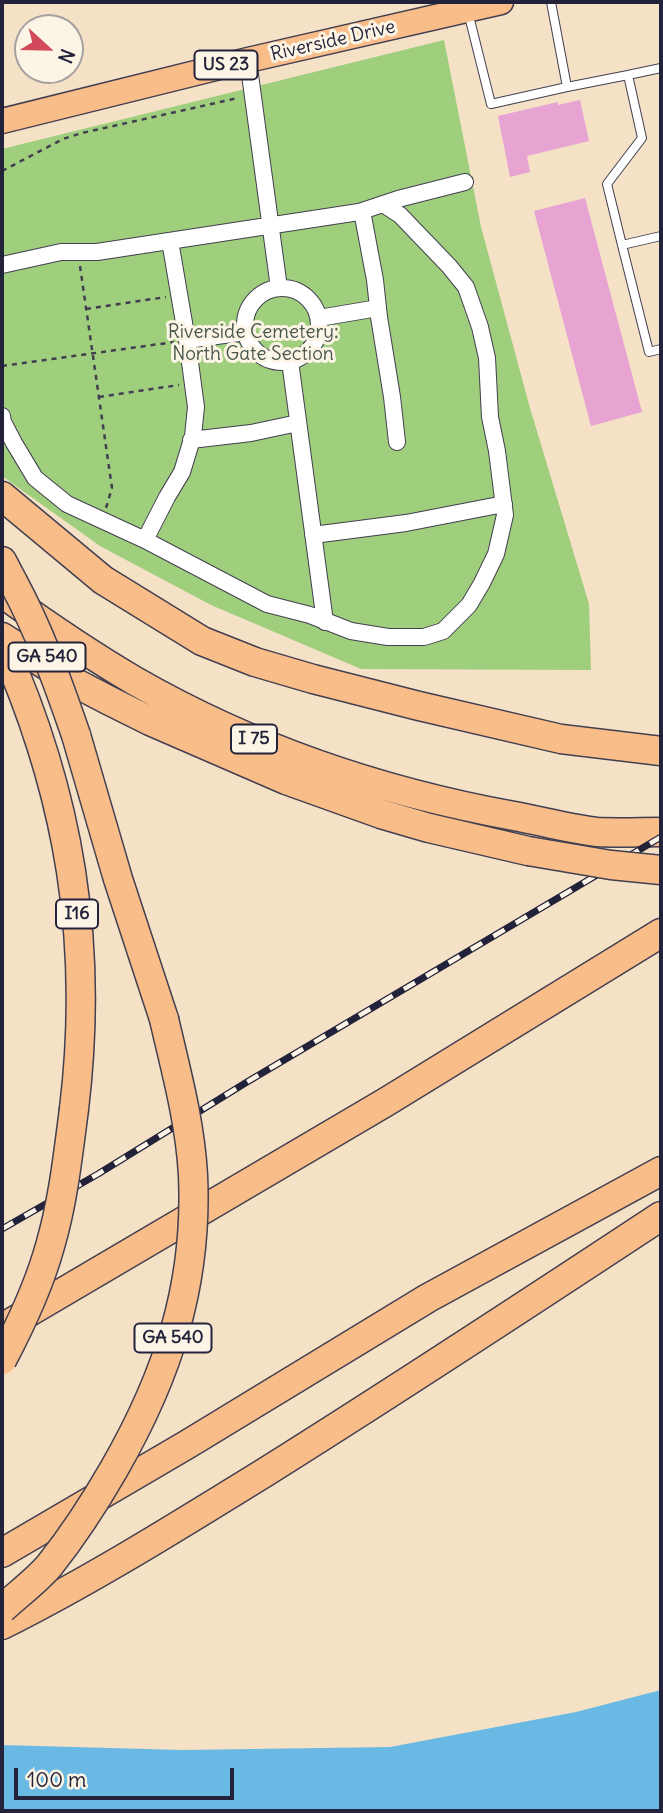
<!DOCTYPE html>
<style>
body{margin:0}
#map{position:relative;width:663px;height:1813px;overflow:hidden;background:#f4e1c6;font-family:Delius,sans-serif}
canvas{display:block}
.frame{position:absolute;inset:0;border:4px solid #22223b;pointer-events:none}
.north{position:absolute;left:14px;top:14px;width:70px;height:70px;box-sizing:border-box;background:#fcf5e5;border:2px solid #a5a1a1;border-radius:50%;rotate:112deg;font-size:19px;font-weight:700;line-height:28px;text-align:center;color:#22223b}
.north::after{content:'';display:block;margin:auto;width:24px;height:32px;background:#d1495b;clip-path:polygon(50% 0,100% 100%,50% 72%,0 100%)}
.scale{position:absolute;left:14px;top:1768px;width:220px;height:32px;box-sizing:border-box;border:4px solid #22223b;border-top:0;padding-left:9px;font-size:21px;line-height:24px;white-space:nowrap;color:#22223b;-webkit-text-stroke:5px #fcf5e5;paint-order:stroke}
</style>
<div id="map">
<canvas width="663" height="1813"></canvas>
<div class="frame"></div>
<div class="north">N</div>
<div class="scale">100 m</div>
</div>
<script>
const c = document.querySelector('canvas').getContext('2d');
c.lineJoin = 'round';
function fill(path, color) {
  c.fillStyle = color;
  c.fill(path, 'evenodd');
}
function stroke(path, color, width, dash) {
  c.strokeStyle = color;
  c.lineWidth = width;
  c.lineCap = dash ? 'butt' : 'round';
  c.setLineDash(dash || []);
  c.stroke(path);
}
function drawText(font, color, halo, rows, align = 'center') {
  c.font = font + ' Delius,sans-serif';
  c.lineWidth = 6;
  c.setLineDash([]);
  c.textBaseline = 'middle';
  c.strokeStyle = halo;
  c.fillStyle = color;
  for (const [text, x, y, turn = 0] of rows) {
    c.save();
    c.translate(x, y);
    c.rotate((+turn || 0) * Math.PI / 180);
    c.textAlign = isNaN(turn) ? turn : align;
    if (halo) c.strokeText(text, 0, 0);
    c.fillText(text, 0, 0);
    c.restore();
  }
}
const green = new Path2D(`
 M444,40l37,187 49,181 59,196 2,66 -230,-1 -150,-64 -111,-59 -98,-70v-327z`);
const water = new Path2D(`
 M661,1690v121h-659v-66l180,5 208,-3 186,-35z`);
const building = new Path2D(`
 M580,100l9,41 -62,15 3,16 -20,5 -12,-61 60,-14v3z
 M585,198l57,214 -51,14 -57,-215z`);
const path = new Path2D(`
 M2,171l61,-32 19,-6 156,-35
 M80,266l32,222 -6,20
 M86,309l80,-12
 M2,366l172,-24
 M99,397l80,-12`);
const lane = new Path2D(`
 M468,12l23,92 76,-17 -16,-85
 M567,87l61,-12
 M661,236l-39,9 27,107 12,-3
 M622,245l-15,-61 35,-46 -14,-63 33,-7`);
const street = new Path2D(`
 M248,60l31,228
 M362,211l13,69 4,37 13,80 5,45
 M2,265l59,-13h36l262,-40 39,-13 67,-17
 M245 325a37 37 0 1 1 74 0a37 37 0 1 1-74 0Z
 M319,318l59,-10
 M187,340l59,-8
 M290,361l35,261
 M2,416l1,6 11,21 21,35 32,26 78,36 122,64 43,11 41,16 37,6h36l19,-6 26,-26 13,-22 14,-29 9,-39 -8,-64 -7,-34 -3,-59 -7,-31 -14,-40 -17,-21 -49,-51 -17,-11
 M191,440l60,-7 47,-10
 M313,535l93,-12 98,-19
 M145,540l22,-43 15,-25 11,-36 3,-29 -9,-67 -17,-99`);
const primary = new Path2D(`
 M2,121l246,-61 253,-58`);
const highway = new Path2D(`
 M2,496l101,84 99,61 53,21 58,17 106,27 142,33 100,12
 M2,561l11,21
 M2,593c43,31 87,61 133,88 117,67 247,111 379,135 27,5 56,13 83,16 22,1 43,0 64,0
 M2,637l64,41 42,22 42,21 136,59 95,34 48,14 99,23
 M2,643c68,152 92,301 72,466
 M76,735l42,144 46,140
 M2,1328l384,-226 275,-169
 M2,1553l186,-109 240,-146 233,-127
 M2,1625c90,-45 176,-99 262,-152 134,-84 265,-170 397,-257`);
const rail = new Path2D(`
 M2,1229l96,-55 149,-92 414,-245`);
const highwayBridge = new Path2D(`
 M13,582c26,48 45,101 63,153
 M528,851l83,14 50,5
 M2,1360c19,-36 37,-74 48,-114 13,-44 18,-91 24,-137
 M2,1609c15,-14 33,-27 47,-43 24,-30 46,-64 65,-97 54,-94 84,-185 79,-294 -3,-54 -17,-104 -29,-156`);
const shields = [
 [226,65,63],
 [47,657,77],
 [254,739,46],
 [77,914,42],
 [173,1338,77]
];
const shieldNames = [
 ["US 23",226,65],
 ["GA 540",47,657],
 ["I 75",254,739],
 ["I16",77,914],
 ["GA 540",173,1338]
];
const streetNames = [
 ["Riverside Drive",333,41,-13]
];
const parkNames = [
 ["Riverside Cemetery:",253,333],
 ["North Gate Section",253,355]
];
fill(green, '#9fce7d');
fill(water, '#69b9e4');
fill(building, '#e7a3d2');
stroke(lane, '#423f50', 10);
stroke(street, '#423f50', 18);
stroke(primary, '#423f50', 27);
stroke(highway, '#423f50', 31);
stroke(path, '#423f50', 2.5, [5, 5]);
stroke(lane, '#fff', 8);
stroke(street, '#fff', 16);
stroke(primary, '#f8bd89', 24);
stroke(highway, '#f8bd89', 28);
stroke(rail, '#22223b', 7);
stroke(rail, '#fcf5e5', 4.5, [13]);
stroke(highwayBridge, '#423f50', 31, []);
stroke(highwayBridge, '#f8bd89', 28);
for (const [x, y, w] of shields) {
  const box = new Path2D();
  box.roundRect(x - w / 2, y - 14.5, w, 29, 5);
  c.fillStyle = '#fcf5e5';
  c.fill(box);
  stroke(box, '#22223b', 2);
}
drawText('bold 18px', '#22223b', null, shieldNames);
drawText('19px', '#22223b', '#fcf5e5', streetNames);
drawText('19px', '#48564f', '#fcf5e5', parkNames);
</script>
